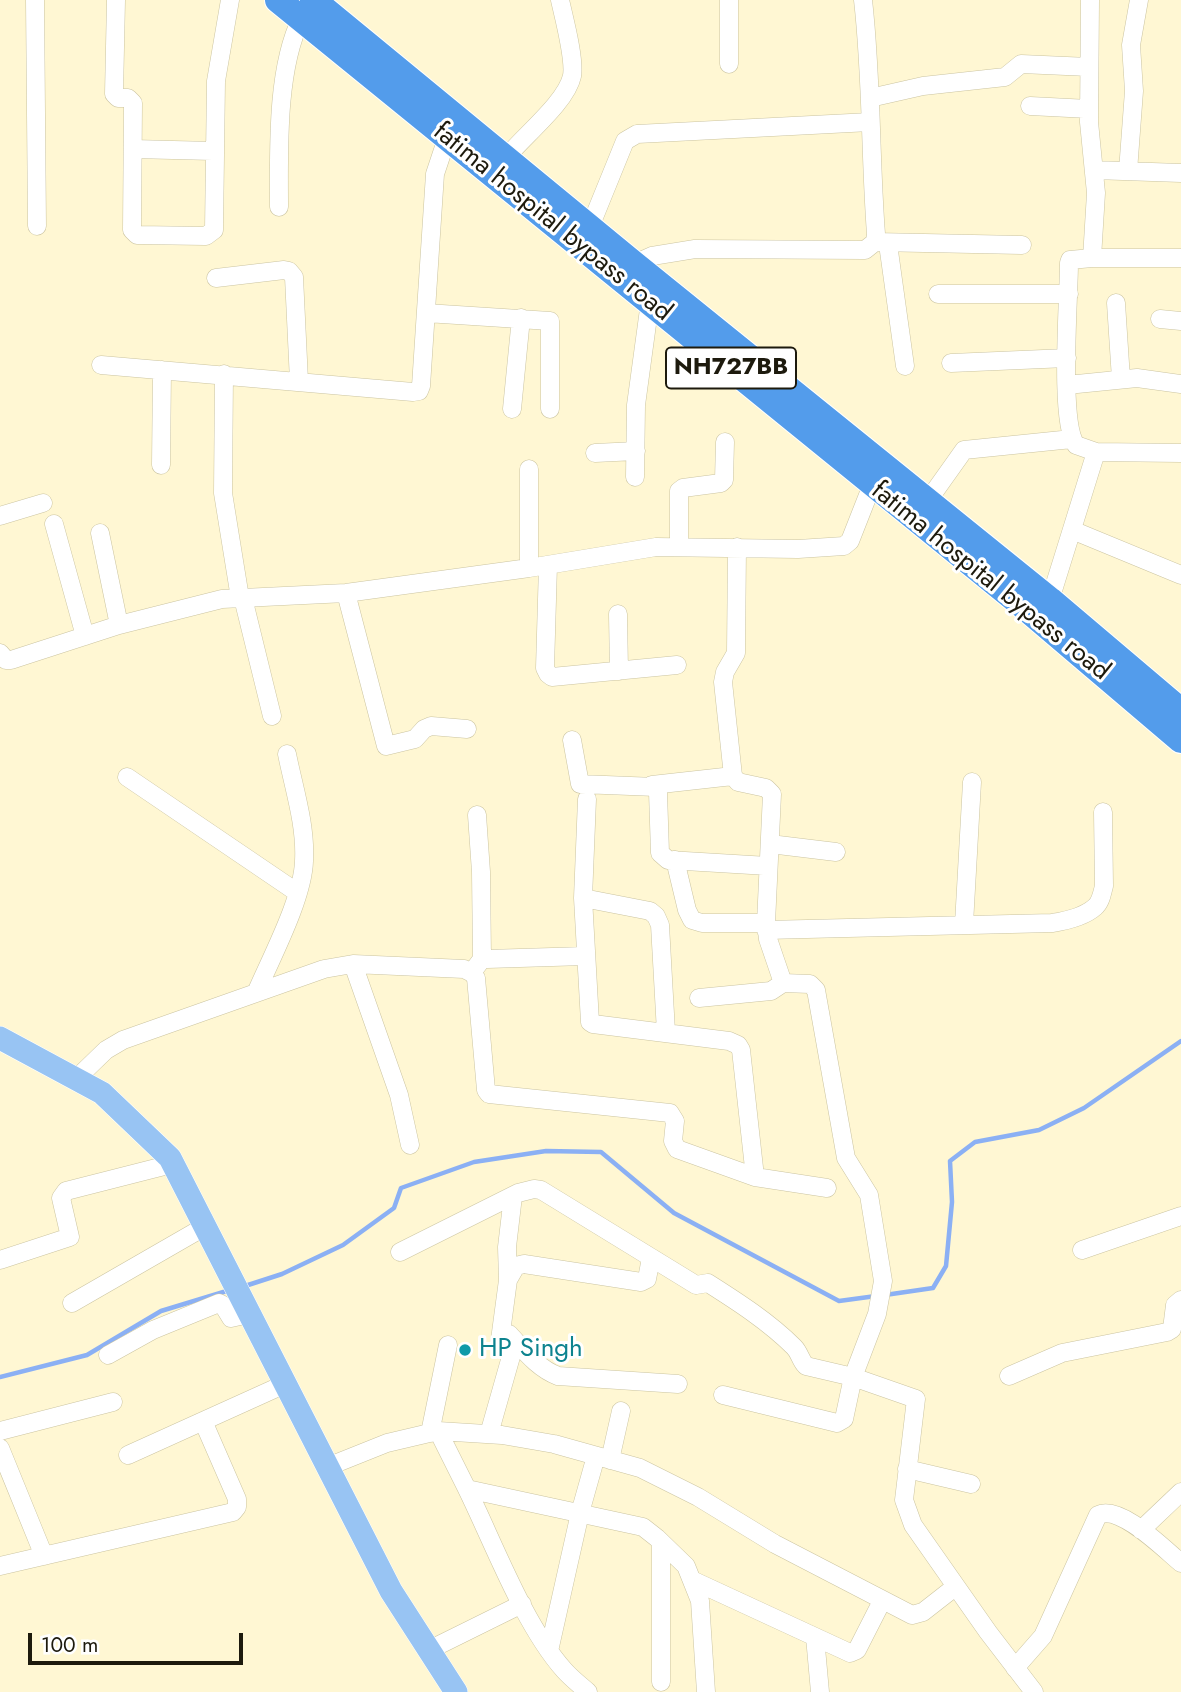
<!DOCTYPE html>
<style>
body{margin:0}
#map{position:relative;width:1181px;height:1692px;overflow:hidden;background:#fff7d3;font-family:Jost,sans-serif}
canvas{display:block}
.scale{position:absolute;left:28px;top:1633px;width:215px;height:32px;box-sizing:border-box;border:4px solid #1d1a0d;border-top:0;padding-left:9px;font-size:21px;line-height:24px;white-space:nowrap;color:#1d1a0d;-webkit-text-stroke:5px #fff;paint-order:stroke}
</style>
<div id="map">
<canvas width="1181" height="1692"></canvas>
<div class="scale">100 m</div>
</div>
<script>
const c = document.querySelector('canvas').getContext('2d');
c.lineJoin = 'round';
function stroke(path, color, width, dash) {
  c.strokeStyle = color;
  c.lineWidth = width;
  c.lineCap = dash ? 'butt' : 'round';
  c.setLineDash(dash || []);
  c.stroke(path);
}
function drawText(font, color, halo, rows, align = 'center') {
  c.font = font + ' Jost,sans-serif';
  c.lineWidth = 6;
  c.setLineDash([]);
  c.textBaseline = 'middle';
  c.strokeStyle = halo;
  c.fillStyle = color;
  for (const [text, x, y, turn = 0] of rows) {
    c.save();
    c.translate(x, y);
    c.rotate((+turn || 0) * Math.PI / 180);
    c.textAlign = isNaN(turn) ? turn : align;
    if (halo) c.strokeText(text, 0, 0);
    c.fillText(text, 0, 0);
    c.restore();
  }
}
const stream = new Path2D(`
 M245,1286l37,-12 61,-29 51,-37 7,-20 73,-26 72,-11 55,1 73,61 165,88 37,-5
 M885,1295l48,-7 13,-22 6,-64 -2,-41 25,-19 64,-12 45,-22 97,-67
 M0,1377l87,-22 74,-44 69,-21`);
const minor = new Path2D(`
 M35,0l2,226
 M116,0l-2,94 4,4h10l5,5 -1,127 5,5 69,1 8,-6 2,-149 14,-81
 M1090,0l-1,122 7,71 -4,65 -22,2 -1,3c0,35 -10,159 7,182l20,7 85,1
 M729,64v-64
 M870,98l53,-12 82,-9 16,-13 68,3
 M1030,106l59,3
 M133,149l80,2
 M500,165c18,-25 66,-61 72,-89 3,-17 -8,-58 -12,-76
 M1094,170l87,3
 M1128,171l6,-80 -3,-46 8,-45
 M279,207c0,-56 -3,-137 22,-188
 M590,227l35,-86 12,-7 233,-12
 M875,242l147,3
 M888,244l17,122
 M1092,258h89
 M634,264l18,-8 43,-7 170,1 10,-8 1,-8c-6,-78 -4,-156 -13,-234
 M216,278l68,-8 5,1 5,6 5,104
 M938,294h131
 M1116,303l5,76
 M426,313l124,8v88
 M1160,319l21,2
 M951,363l116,-5
 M101,365l312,27 6,-1 2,-5 14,-212 12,-36
 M224,374l-1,119 17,105
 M1067,385l70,-7 44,6
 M512,409l9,-91
 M595,453l41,-2
 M161,465l1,-95
 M635,477l1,-72 14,-103
 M927,502l37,-52 108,-11
 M0,516l43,-13
 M54,524l31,112
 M1072,530l109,45
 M100,533l19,92
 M679,547v-56l4,-3 38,-5 3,-3 1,-38
 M737,547l-1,106 -11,19 -2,10 10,94 5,6 28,6 6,6 -6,129 2,16 15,44 27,1 6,6 30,168 23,37 14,86 -6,33 -24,63 63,22 -12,101 9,25 75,107 46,60
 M548,565l-3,103 3,6 4,3 125,-12
 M529,568v-99
 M346,593l40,153 29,-7 9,-10 7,-3 36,3
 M243,598l29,118
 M1050,600l46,-148
 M618,614l1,57
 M0,653l6,7h5l108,-35 103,-26 124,-6 183,-25 127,-21 142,2 46,-3 6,-5 22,-56
 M572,740l8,44 76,3 2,5 2,61 8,7 100,6
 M127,777l171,116
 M652,785l81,-9
 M587,799l-4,99 7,124 3,2 136,17 9,4 3,5 14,127
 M477,815l4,57 1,87
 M770,844l66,8
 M675,860l12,50 5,10 10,3h64
 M583,898l67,13 6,5 4,9 6,107
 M964,924l8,-142
 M766,930l286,-7c13,-2 33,-7 43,-16 6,-5 7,-14 9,-21l-1,-74
 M353,964l46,131 11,50
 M476,967l6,-8h5l98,-3
 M256,993c15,-35 47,-95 48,-132 2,-36 -10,-72 -17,-107
 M699,998l72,-7 12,-8
 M76,1079l30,-29 17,-10 201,-71 29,-5 111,5 8,4 4,5 10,112 3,4 181,19 5,8 -2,20 4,8 78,28 72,11
 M1082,1250l99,-34
 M400,1252l118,-59 16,-4 7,1 155,95 12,-2c30,19 61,39 86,64 6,6 6,13 12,19l47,11 -9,42 -7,4 -114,-28
 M0,1260l70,-23 -9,-39 5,-7 106,-27
 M508,1280l-1,-33 6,-51
 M72,1303l132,-76
 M509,1334c15,16 28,34 49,42l120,8
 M108,1355l45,-25 66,-27 4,2 8,13 18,-4
 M1009,1376l53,-23 105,-21 5,-3 3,-24 6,-5
 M0,1431l113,-29
 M438,1431l64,4 52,9 86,24 58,29 77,47 137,71 11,-3 32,-25
 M430,1433l18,-88
 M489,1434l23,-81 -12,-13 8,-60 8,-14 8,-2 117,18 6,-3 4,-21
 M0,1448l44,108
 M128,1455l157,-71
 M610,1460l11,-49
 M327,1467l60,-24 51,-12 29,58 176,38 14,11 29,28 14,35 6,91
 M907,1469l64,15
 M467,1489c27,55 57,136 97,181 7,8 16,15 24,22
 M1141,1530l40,-38
 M0,1566l233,-54 4,-5v-8l-34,-78
 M692,1580l158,73 7,-3 25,-49
 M815,1637l5,55
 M429,1650l93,-46
 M549,1651l31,-138 16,-57
 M1015,1668l28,-32 55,-121c22,-11 66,34 83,48
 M661,1682v-139`);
const major = new Path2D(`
 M0,1038l102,55 68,65 221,433 65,101`);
const highway = new Path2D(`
 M278,0l749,609 154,131
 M313,0l321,264 416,336 131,111`);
const markers = [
 [465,1350,7,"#0f9aa8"]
];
const shields = [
 [731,368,130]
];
const shieldNames = [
 ["NH727BB",731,368]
];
const streetNames = [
 ["fatima hospital bypass road",552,223,39],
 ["fatima hospital bypass road",990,582,39]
];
const cultureNames = [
 ["HP Singh",479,1350]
];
stroke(stream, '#8bb0f4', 4.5);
stroke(minor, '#cbc4a1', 19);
stroke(major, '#fff', 24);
stroke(highway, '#fff', 28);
stroke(minor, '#fff', 18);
stroke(major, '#98c4f3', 23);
stroke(highway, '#539ceb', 26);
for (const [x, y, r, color] of markers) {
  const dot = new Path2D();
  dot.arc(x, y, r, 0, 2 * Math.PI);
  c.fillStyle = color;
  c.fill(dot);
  stroke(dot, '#fff', 2.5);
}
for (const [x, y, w] of shields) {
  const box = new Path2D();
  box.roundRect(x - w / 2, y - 20.5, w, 41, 5);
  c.fillStyle = '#fff';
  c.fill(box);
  stroke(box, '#1d1a0d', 2);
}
drawText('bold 24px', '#1d1a0d', null, shieldNames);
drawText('26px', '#1d1a0d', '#fff', streetNames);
drawText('26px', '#0d838f', '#fff', cultureNames, 'left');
</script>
